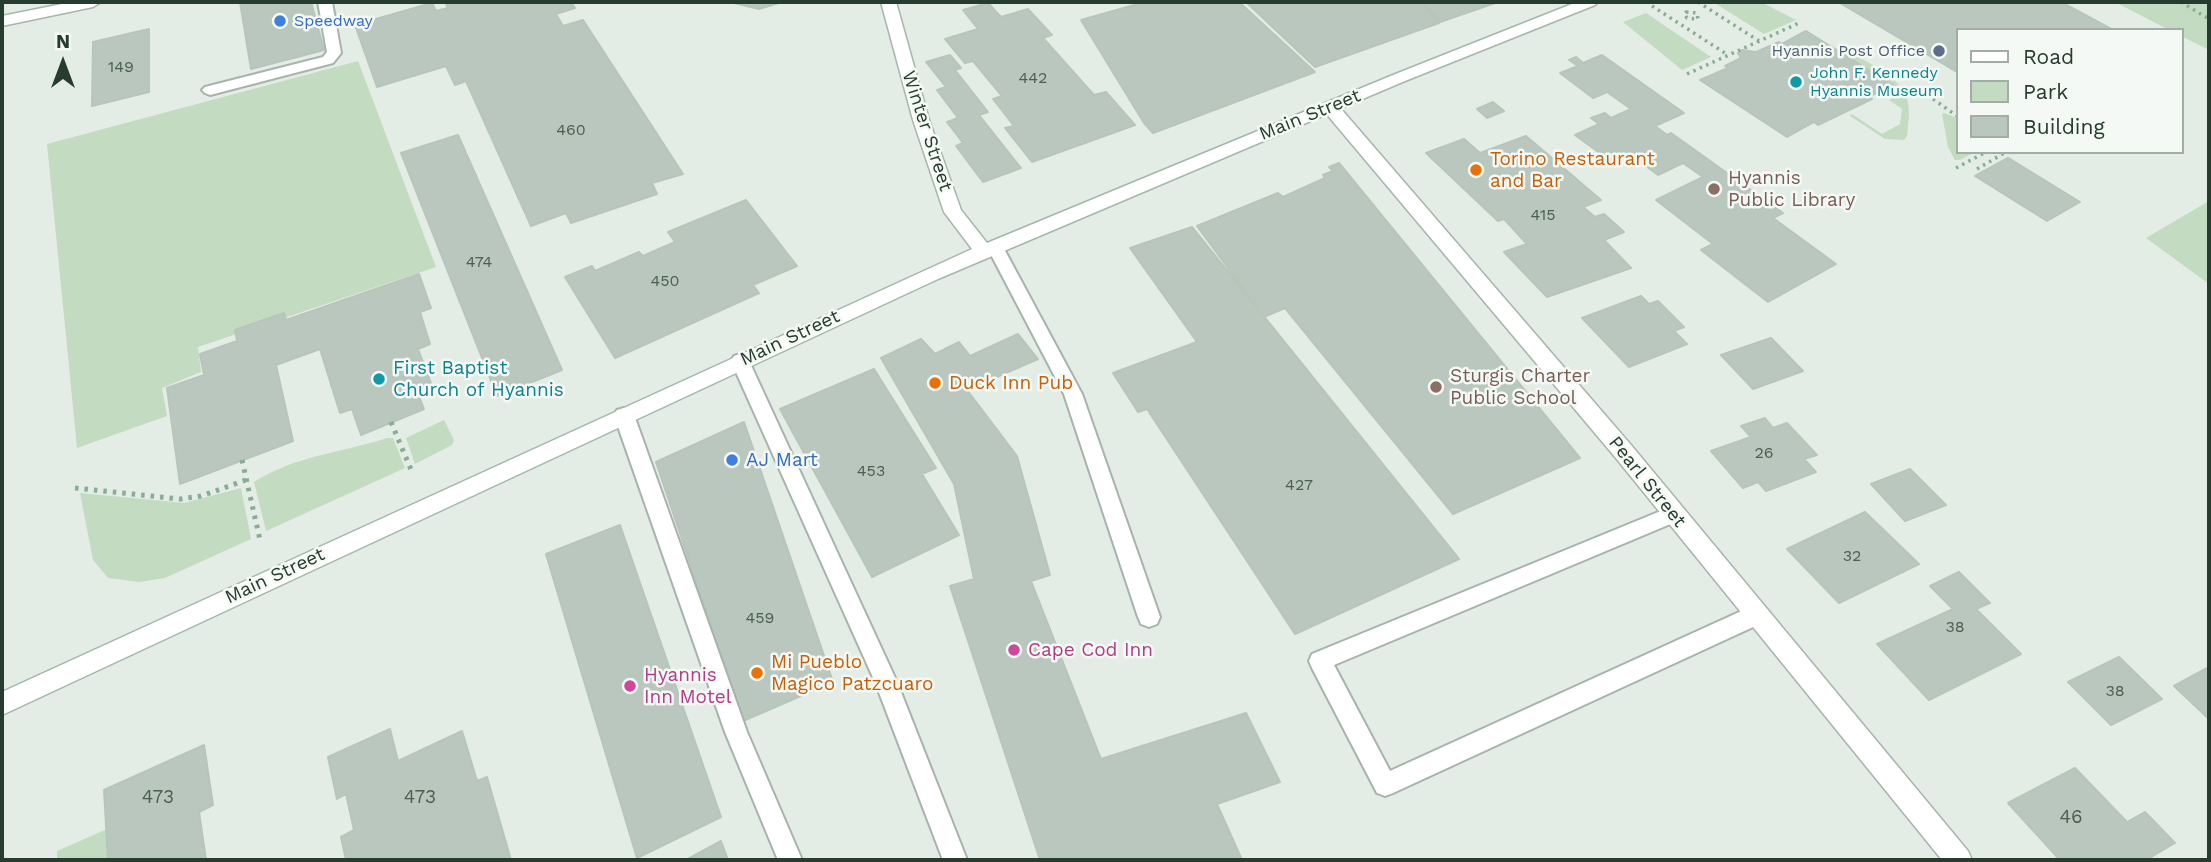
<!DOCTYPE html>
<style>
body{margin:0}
#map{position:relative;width:2211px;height:862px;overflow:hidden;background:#e4ece6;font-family:"Work Sans",sans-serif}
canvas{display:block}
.frame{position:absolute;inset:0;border:4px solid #263c2e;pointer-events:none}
.legend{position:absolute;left:1956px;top:28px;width:228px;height:126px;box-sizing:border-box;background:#f5f9f5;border:2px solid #a2ada5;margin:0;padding:9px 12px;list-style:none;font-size:21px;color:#263c2e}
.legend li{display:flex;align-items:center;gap:14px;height:35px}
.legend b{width:35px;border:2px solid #a2ada5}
.north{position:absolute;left:28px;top:28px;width:70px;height:70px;-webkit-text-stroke:5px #f5f9f5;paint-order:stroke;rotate:0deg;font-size:19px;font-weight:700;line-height:28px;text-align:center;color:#263c2e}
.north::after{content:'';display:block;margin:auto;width:24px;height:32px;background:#263c2e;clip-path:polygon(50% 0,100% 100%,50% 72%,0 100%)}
</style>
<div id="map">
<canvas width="2211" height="862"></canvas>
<div class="frame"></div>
<ul class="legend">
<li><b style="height:9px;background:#fff"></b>Road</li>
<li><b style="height:19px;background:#c3dbc0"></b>Park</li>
<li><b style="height:19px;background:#bac7be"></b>Building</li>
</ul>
<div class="north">N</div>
</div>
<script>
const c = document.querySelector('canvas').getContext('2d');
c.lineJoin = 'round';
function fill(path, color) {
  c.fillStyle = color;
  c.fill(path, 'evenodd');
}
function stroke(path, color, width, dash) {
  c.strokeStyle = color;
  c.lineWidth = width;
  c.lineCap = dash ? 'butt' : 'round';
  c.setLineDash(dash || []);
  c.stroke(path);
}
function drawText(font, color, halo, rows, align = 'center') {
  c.font = font + ' "Work Sans",sans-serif';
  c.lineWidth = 5;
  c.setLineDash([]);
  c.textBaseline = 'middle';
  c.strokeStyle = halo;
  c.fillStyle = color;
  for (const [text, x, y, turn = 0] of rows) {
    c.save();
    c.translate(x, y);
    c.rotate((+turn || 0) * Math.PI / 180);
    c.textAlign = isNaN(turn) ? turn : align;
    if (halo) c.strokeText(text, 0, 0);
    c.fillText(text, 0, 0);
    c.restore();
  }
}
const green = new Path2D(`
 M1713,2h48l35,18 -32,14z
 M2115,2h94v48l-28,-14v-6h-12z
 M1646,13l65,44 -29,13 -59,-48z
 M1846,50c20,12 58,27 62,53 2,10 0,22 -1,33l-3,4 -19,-1 -35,-23 2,-2 30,20 18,-10 2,-15 -13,-9 12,-6 -12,-7 3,-3 -51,-31z
 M358,61l78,206 -238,80 3,25 -39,16 5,28 -90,32 -30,-304z
 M1944,113l13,5v34h18l-15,8h-5l-7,-13 -6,-33z
 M2209,201v83l-63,-46z
 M444,420l10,20 -2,5 -37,19 -9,-26z
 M387,438h6l12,30 -139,63 -12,-49c43,-27 87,-29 133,-44z
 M241,488l10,51 -86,39 -26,4 -31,-4 -15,-18 -13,-67 104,10z
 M107,829l1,31h-51v-9z`);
const building = new Path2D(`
 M240,2h71l13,48 -73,19z
 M452,2h119l4,6 -19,6 7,12 20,-6 100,154 -31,9 5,11 -86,29 -5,-10 -35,13 -65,-145 -11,4 -9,-19 -69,21 -22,-62 77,-22 4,8 12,-3 -2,-4z
 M730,2h52l-23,7z
 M1145,2h94l76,70 -162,61 -9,-10 -63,-103z
 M1246,2h176l17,21 -124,44z
 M1424,2h74l-58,20z
 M1844,2h217l52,28h-156v42l-117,-69z
 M988,3l13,14 27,-8 24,26 -9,3 51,57 12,-3 29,33 -103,37 -27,-34 9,-2 -21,-27 9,-3 -29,-35 -8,2 -20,-24 33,-10 -15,-19z
 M149,29v63l-57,14 1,-64z
 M1806,31l87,54 -25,12 4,2 -54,26 -4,-3 -27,15 -87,-57 28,-12 -3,-2 16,-8 -3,-5 4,-3 14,2 23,-10 3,2z
 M950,55l11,13 -6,2 33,42 -9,3 42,53 -38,14 -27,-36 7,-3 -16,-21 11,-4 -21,-28 9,-3 -20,-25z
 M1602,55l82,58 -29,13 12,9 4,-2 112,80 -10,5 63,46 -68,38 -67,-52 12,-6 -57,-44 47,-23 -20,-14 -25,12 -28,-21 -18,8 -37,-27 24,-11 -8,-6 14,-5 6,5 20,-9 -24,-17 -14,6 -33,-25 18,-7 -9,-6 7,-3 7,6z
 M1493,102l11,9 -17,7 -10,-9z
 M458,135l104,235 -65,26 -96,-243z
 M1526,136l75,64 -18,7 12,10 9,-3 20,18 -20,8 27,28 -84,29 -43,-45 23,-8 -23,-25 -6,2 -72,-68 38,-14 16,14z
 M2008,158l2,1 70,43 -33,19 -72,-45z
 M1339,163l241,295 -127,56 -168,-206 -21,9 -67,-91 81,-33 5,4 42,-19 -2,-3 10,-4 -4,-4z
 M746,200l51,66 -44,19 6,8 -144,65 -50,-81 27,-11 3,5 44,-19 4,4 32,-14 -7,-10z
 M1192,227l267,332 -164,75 -148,-225 -9,3 -25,-39 84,-31 -67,-94z
 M419,274l12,34 -11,4 10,32 -12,5 13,34 -15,6 8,20 -63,26 -9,-26 -12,4 -20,-64 -44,16 17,76 -113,43 -13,-96 37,-13 -4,-21 37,-13 -2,-11 49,-17 2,7z
 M1641,296l8,8 9,-3 26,26 -10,4 13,13 -58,23 -47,-49z
 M1018,334l20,25 -71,31 50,66 33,119 -19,6 70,178 145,-46 34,69 -63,22 25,56h-202l-90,-274 24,-7 -20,-95 -73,-126 40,-19 14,15 24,-12 11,14z
 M1771,338l32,33 -50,18 -32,-34z
 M874,369l62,99 -14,6 37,61 -87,42 -92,-168z
 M1765,418l8,10 14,-5 30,32 -13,4 12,13 -50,19 -8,-9 -15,6 -32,-37 40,-14 -10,-11z
 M744,422l89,260 -90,39 -87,-259z
 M1910,469l36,36 -41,16 -34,-37z
 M1865,512l54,52 -80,39 -52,-54z
 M620,525l101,292 -84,41 -91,-304z
 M1959,572l31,31 -14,6 45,45 -92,46 -52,-56 76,-35 -23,-23z
 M2119,657l43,42 -51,26 -43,-43z
 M2209,667v52l-35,-33z
 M390,729l8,32 64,-30 15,50 10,-4 24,83h-165l-5,-23 13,-7 -8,-36 -9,5 -9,-42z
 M204,745l9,60 -14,7 7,48h-98l-4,-70z
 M2075,768l52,54 18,-10 30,31 -29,17h-86l-52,-57z
 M721,841l7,19h-42z`);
const pathFar1 = new Path2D(`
 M1698,2l61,39
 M2181,2l28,17
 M1652,6l76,49
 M1686,12l11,1 1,6 -11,-1 -3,-4z
 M1687,74l112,-51
 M1933,99l24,17
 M1956,168l30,-16
 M1977,169l29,-17`);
const path = new Path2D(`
 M391,422l21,50
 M242,460l18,80
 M75,488l105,11 21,-3 45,-16`);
const lane = new Path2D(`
 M318,2h14l9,51 -8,10 -123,32 -5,-2 -3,-3 3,-3 118,-30 4,-5z
 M995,241l8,6 79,147 78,223 -3,7 -8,3 -8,-3 -3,-7 -74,-223 -77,-147z
 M740,354l6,2 3,5 148,321 70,178h-24l-68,-178 -144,-321 3,-5z
 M624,408l7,2 3,5 113,317 55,128h-24l-53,-128 -111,-317 3,-5z
 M1673,506l7,2 3,6 -3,6 -346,145 56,106 358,-163 8,-2 8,2 3,7 -3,7 -371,171 -8,3 -8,-3 -65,-125 -3,-7 3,-7z`);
const street = new Path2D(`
 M1330,102l6,1 295,342 337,406 4,9h-30l-327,-403 -291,-346 -2,-4z`);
const secondary = new Path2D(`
 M72,2h29l-8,5 -91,19v-10z
 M881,2h15l33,118 32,90 26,33 406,-168 184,-73h21l-3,3 -190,76 -467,198 -936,436v-23l970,-443 -28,-37 -31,-92z`);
const markers = [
 [280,21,7,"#3f7fe0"],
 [1939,51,7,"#5c6f8a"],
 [1796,82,7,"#0f9aa8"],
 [1476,170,7,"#e8710a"],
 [1714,189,7,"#8d6e63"],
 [379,379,7,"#0f9aa8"],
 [935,383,7,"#e8710a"],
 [1436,387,7,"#8d6e63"],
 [732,460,7,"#3f7fe0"],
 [1014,650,7,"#d1479c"],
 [757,673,7,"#e8710a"],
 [630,686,7,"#d1479c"]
];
const farShopnames = [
 ["Speedway",294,21]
];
const farServicenames = [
 ["Hyannis Post Office",1925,51]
];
const numberNames = [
 ["149",121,67],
 ["442",1033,78],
 ["460",571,130],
 ["415",1543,215],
 ["474",479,262],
 ["450",665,281],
 ["26",1764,453],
 ["453",871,471],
 ["427",1299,485],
 ["32",1852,556],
 ["459",760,618],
 ["38",1955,627],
 ["38",2115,691]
];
const farCulturenames = [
 ["John F. Kennedy",1810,73],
 ["Hyannis Museum",1810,91]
];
const streetNames = [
 ["Main Street",1310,115,-22],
 ["Winter Street",927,131,72],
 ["Main Street",790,338,-25],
 ["Pearl Street",1647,482,51],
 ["Main Street",275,576,-25]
];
const foodNames = [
 ["Torino Restaurant",1490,159],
 ["and Bar",1490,181],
 ["Duck Inn Pub",949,383],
 ["Mi Pueblo",771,662],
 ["Magico Patzcuaro",771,684]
];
const educationNames = [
 ["Hyannis",1728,178],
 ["Public Library",1728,200],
 ["Sturgis Charter",1450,376],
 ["Public School",1450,398]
];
const cultureNames = [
 ["First Baptist",393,368],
 ["Church of Hyannis",393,390]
];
const shopNames = [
 ["AJ Mart",746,460]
];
const hotelNames = [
 ["Cape Cod Inn",1028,650],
 ["Hyannis",644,675],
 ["Inn Motel",644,697]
];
const nearNumbernames = [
 ["473",158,797],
 ["473",420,797],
 ["46",2071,817]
];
fill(green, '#c3dbc0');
fill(building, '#bac7be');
stroke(building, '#b7c5ba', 2);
stroke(lane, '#a7b4ab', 4);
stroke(street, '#a7b4ab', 3);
stroke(secondary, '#a4b7a9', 3);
stroke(pathFar1, '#88ac94', 3.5, [2.5, 4.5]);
stroke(path, '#88ac94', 5, [3.5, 6]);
fill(lane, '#fff');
fill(street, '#fff');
fill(secondary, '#fff');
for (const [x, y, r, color] of markers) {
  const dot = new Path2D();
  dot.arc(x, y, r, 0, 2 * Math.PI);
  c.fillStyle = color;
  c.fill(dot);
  stroke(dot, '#f5f9f5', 2.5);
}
drawText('16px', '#366cbe', '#f5f9f5', farShopnames, 'left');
drawText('16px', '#4e5e75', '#f5f9f5', farServicenames, 'right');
drawText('16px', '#4b5f52', null, numberNames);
drawText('16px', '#0d838f', '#f5f9f5', farCulturenames, 'left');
drawText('19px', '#263c2e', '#f5f9f5', streetNames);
drawText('19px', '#c56008', '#f5f9f5', foodNames, 'left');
drawText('19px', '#785e54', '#f5f9f5', educationNames, 'left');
drawText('19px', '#0d838f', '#f5f9f5', cultureNames, 'left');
drawText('19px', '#366cbe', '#f5f9f5', shopNames, 'left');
drawText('19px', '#b23c85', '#f5f9f5', hotelNames, 'left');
drawText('19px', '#4b5f52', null, nearNumbernames);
</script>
